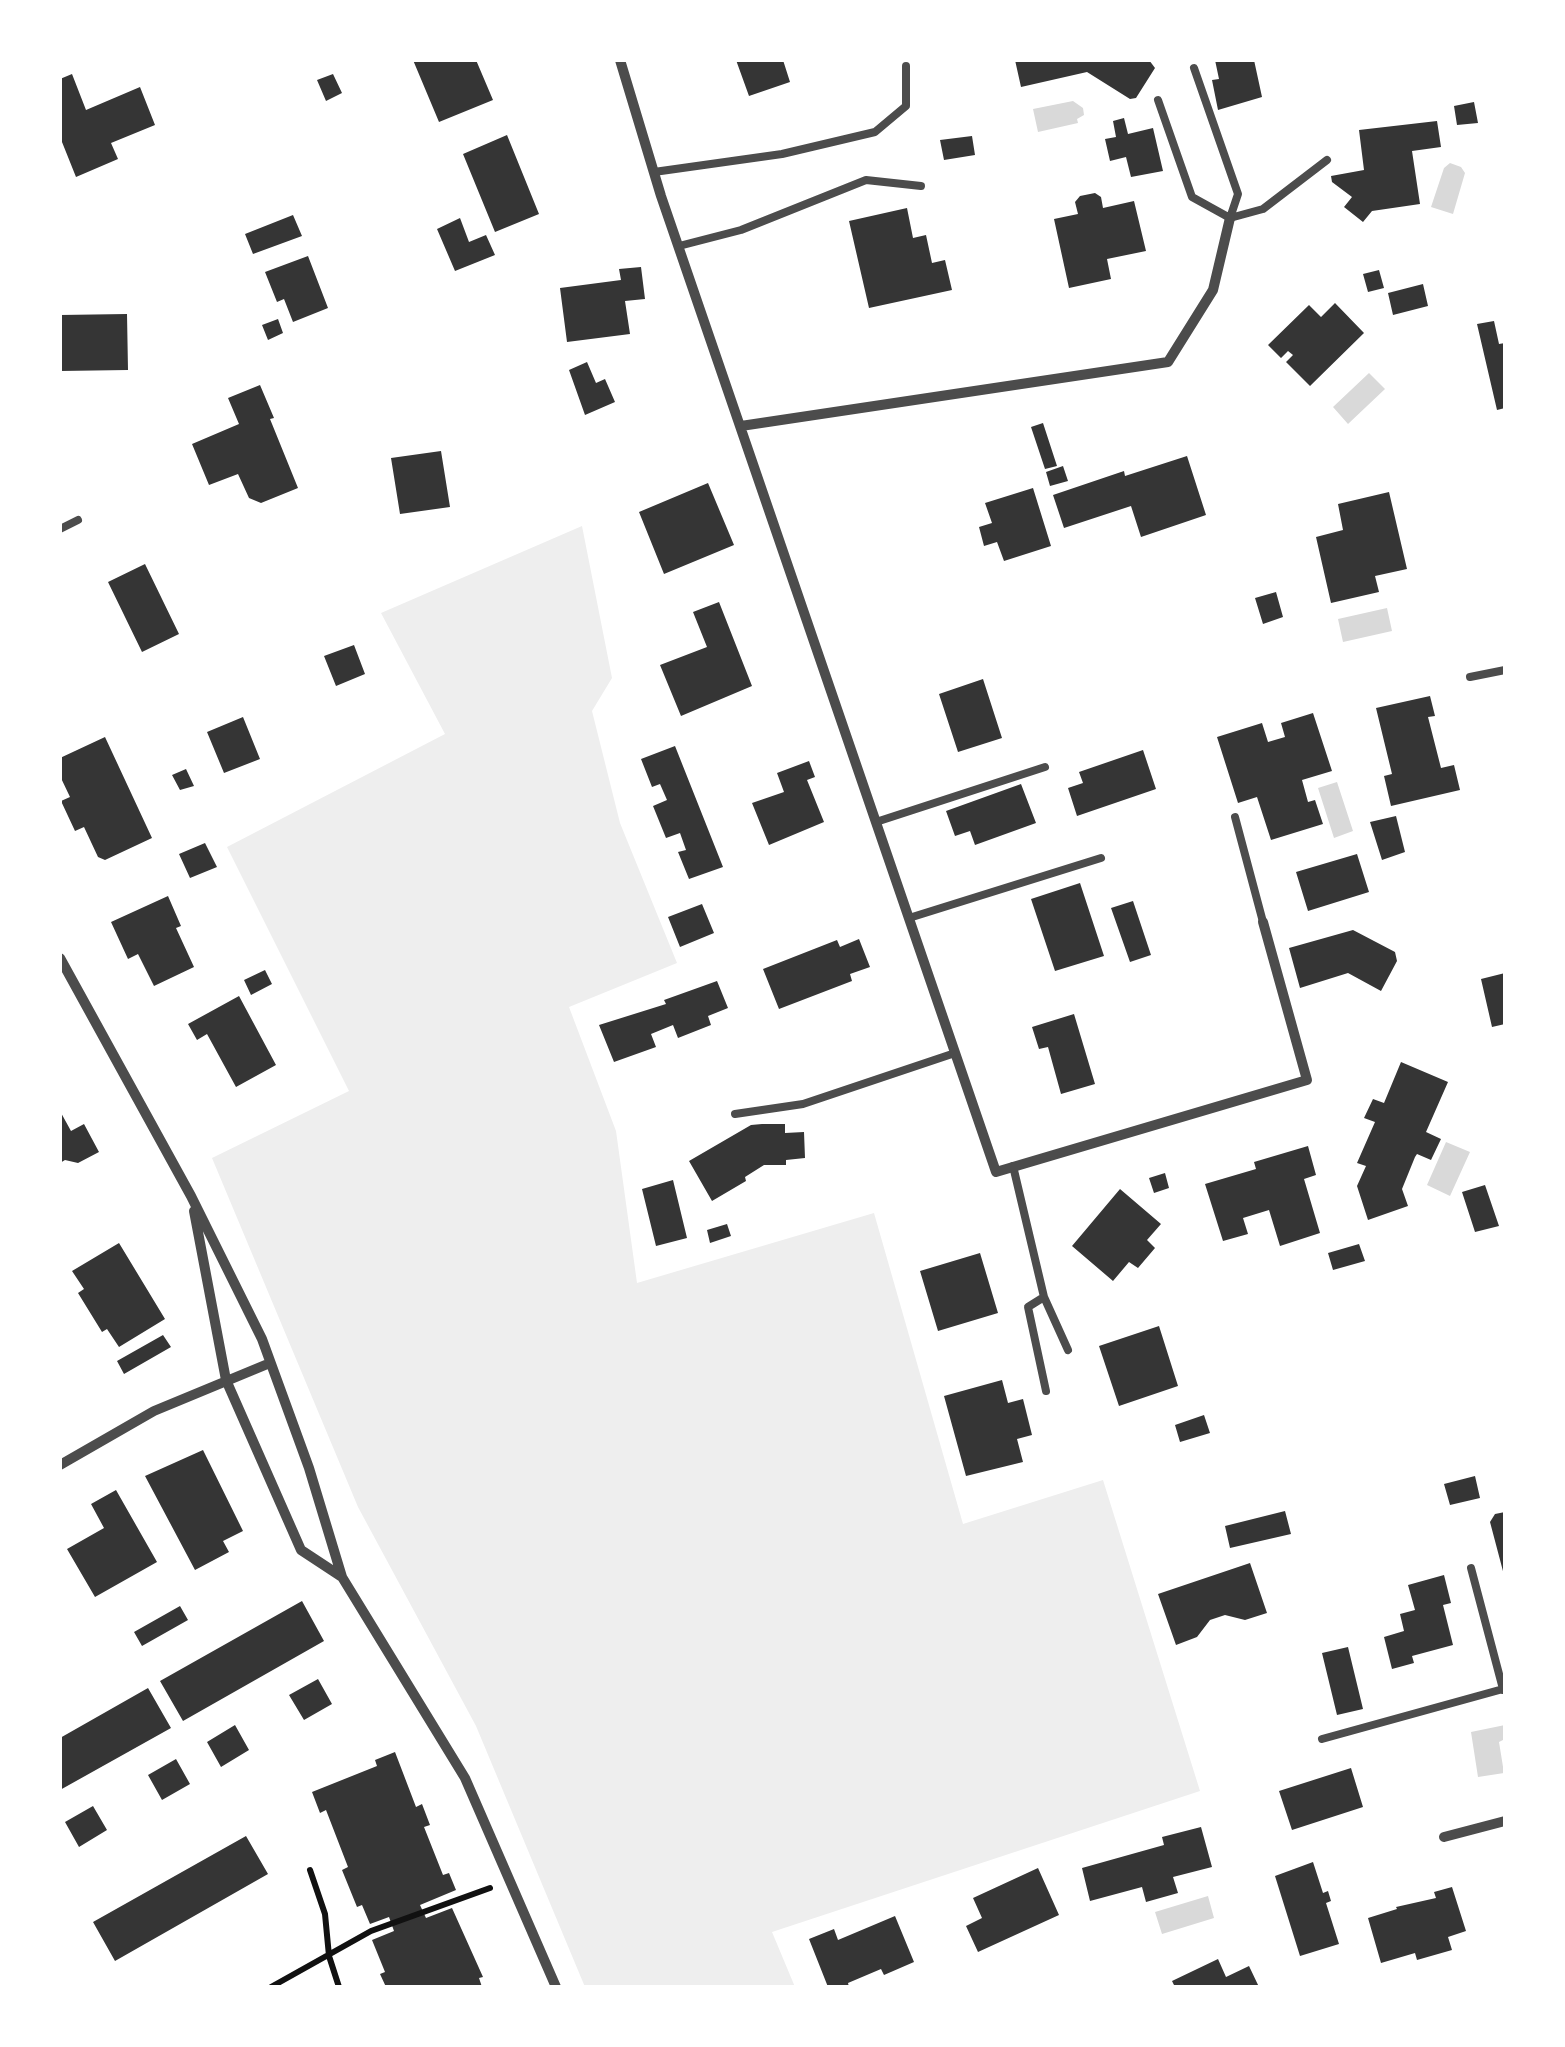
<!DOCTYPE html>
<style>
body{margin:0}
#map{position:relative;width:1565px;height:2047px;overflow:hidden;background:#fff;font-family:Manrope,sans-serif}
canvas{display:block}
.frame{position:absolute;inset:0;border:62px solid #fff;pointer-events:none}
</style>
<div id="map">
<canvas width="1565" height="2047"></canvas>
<div class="frame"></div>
</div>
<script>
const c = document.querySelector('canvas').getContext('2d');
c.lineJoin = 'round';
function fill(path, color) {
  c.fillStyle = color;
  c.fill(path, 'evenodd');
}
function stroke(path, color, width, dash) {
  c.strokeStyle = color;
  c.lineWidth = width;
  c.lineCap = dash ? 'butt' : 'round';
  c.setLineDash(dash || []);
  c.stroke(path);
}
const green = new Path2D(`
 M582,526l30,152 -20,33 28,112 57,140 -108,44 47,124 21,152 237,-70 89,311 140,-44 97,311 -428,141 23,55h-210l-109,-261 -118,-219 -146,-349 137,-67 -122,-244 218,-113 -64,-121z`);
const water = new Path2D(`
 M1073,101l10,7 1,7 -7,4 1,4 -40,9 -5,-23z
 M1450,163l11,4 4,6 -12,41 -22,-7 13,-39z
 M1369,373l16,16 -37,35 -15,-17z
 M1387,608l5,23 -49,11 -5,-23z
 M1337,782l16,49 -19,7 -16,-50z
 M1446,1142l24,10 -20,44 -23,-11z
 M1505,1725v14l-6,3 5,31 -26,4 -7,-45z
 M1208,1896l6,22 -52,16 -7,-22z`);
const building = new Path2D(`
 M413,60h63l17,40 -54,22z
 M736,60h47l7,22 -41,14z
 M1015,60h134l6,8 -19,30 -6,1 -43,-27 -66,15z
 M1215,60h39l8,37 -44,13 -6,-30 7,-1z
 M72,74l14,36 54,-23 15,38 -44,18 7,16 -42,18 -16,-40v-58z
 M333,74l9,19 -16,8 -9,-21z
 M1474,102l4,21 -21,2 -3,-19z
 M1124,118l4,16 25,-6 10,43 -32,6 -5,-20 -16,4 -5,-22 11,-2 -3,-16z
 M1437,121l4,26 -29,4 8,53 -48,7 -9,11 -19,-15 8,-10 -20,-15 -1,-6 33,-6 -5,-40z
 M507,135l32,79 -44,18 -32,-78z
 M972,136l3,19 -31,5 -4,-20z
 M1095,193l6,4 2,11 31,-7 12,50 -39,8 4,20 -42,9 -15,-69 24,-5 -3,-12 5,-6z
 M907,208l6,30 13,-3 6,28 13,-3 7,30 -83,18 -20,-87z
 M293,215l9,21 -49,18 -8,-20z
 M460,218l9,24 17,-7 9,20 -40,16 -18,-42z
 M308,256l20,52 -35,14 -9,-23 -7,3 -12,-30z
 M641,267l4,32 -20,2 5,33 -63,8 -7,-54 61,-8 -2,-11z
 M1379,270l5,18 -16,4 -5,-18z
 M1423,284l5,22 -35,9 -5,-22z
 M1335,303l29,30 -54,53 -24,-24 7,-7 -5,-4 -7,7 -13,-13 41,-40 12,12z
 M127,314l1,56 -68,1v-56z
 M278,319l5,14 -15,7 -6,-15z
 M1494,321l5,23 6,-1v65l-8,2 -20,-86z
 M587,362l9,21 9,-4 10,23 -30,13 -16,-45z
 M260,385l14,33 -4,1 28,69 -37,15 -12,-5 -11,-24 -29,11 -17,-41 47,-20 -11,-26z
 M1043,423l14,43 -12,3 -14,-42z
 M441,451l9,56 -50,7 -9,-56z
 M1187,456l19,59 -65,22 -10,-31 -67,22 -11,-33 71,-24 1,5z
 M1063,466l5,15 -18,5 -4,-14z
 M708,483l26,62 -70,29 -25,-62z
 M1033,488l18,58 -47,15 -7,-19 -13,4 -5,-19 13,-4 -7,-20z
 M1389,492l18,77 -32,7 4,16 -48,11 -15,-66 27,-7 -5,-26z
 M145,564l34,70 -37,18 -34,-70z
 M1276,592l7,25 -20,7 -8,-26z
 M719,602l33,84 -71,30 -21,-51 47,-18 -14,-35z
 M354,645l11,29 -29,12 -12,-30z
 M983,679l19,59 -44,14 -19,-58z
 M1430,696l5,20 -7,1 13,51 13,-3 6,25 -69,16 -7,-30 8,-2 -16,-66z
 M1313,713l19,58 -30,9 6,22 7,-2 8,24 -52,16 -14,-43 -19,6 -21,-66 45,-14 6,19 17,-5 -4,-14z
 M243,717l17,42 -36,14 -17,-41z
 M105,737l47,101 -47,22 -7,-3 -14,-30 -9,4 -14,-30 9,-4 -10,-21v-18z
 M675,746l48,121 -34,12 -11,-27 8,-2 -6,-17 -14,5 -13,-32 14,-6 -7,-16 -8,3 -11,-28z
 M1143,750l13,39 -79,27 -9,-28 15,-5 -4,-11z
 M809,761l6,16 -8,3 17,42 -55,23 -17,-42 32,-11 -7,-19z
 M186,769l8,17 -14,4 -8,-15z
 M1021,784l15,39 -61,22 -5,-14 -15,5 -9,-25z
 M1396,816l9,36 -23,8 -12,-38z
 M205,843l12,24 -27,11 -11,-24z
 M1357,854l12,38 -61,19 -12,-39z
 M1080,883l24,73 -49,15 -24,-72z
 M168,896l13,30 -5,2 18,39 -40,19 -16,-32 -10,5 -17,-37z
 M1133,901l18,54 -21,7 -19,-54z
 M702,904l12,29 -34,14 -12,-30z
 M1353,930l42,22 2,9 -16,30 -33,-18 -48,15 -11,-40z
 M859,939l11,28 -20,7 2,7 -73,28 -16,-40 74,-29 3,7z
 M265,970l7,14 -21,11 -7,-15z
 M1505,973v51l-13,3 -11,-48z
 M717,981l11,27 -20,8 3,9 -33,13 -5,-13 -22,9 5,13 -42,15 -15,-37 67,-21 -2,-4z
 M239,996l37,69 -40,22 -29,-53 -10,6 -9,-16z
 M1074,1014l21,70 -34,10 -13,-47 -9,2 -7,-22z
 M1401,1062l47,20 -22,50 15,7 -10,21 -14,-6 -2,3 -13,32 6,17 -40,14 -11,-34 9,-20 -9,-3 18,-41 -11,-4 9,-19 11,4z
 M60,1111l11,20 13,-7 15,28 -21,11 -13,-3 -5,3z
 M762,1124h23v9l19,-1 1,26 -19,2v5h-22l-19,12 1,4 -34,20 -23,-40 62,-36z
 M1308,1146l8,29 -12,4 16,54 -40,13 -11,-36 -26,8 5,16 -25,7 -18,-57 51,-15 -2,-7z
 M1165,1173l4,15 -15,5 -5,-15z
 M673,1180l14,58 -31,8 -14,-57z
 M1485,1185l14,41 -24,6 -13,-40z
 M1120,1189l41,35 -14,16 8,8 -17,20 -9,-6 -16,19 -41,-35z
 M727,1224l4,12 -21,7 -3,-13z
 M119,1243l46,76 -46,28 -12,-18 -5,3 -24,-39 6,-4 -12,-18z
 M1359,1244l6,17 -32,9 -5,-17z
 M980,1253l18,60 -60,18 -18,-60z
 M1159,1326l19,60 -59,20 -20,-60z
 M163,1335l8,12 -47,27 -7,-13z
 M1002,1380l6,23 15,-4 9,36 -15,4 6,23 -57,14 -22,-80z
 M1204,1415l6,18 -30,9 -5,-17z
 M203,1450l40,81 -20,10 6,11 -34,18 -50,-94z
 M1475,1476l5,22 -30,7 -6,-21z
 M116,1490l41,72 -62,35 -28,-48 37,-21 -13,-24z
 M1285,1511l6,23 -61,14 -5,-22z
 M1505,1512v62l-1,1 -14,-53 5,-8z
 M1250,1563l17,50 -22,7 -20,-5 -15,5 -13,17 -21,8 -18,-51z
 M1444,1575l7,28 -8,2 10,40 -41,11 2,7 -22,6 -8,-32 20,-6 -4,-17 15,-4 -7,-25z
 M302,1601l22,40 -141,80 -23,-40z
 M180,1606l8,14 -46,26 -8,-14z
 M1348,1647l15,62 -26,6 -15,-62z
 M318,1679l14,25 -28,16 -15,-25z
 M148,1688l23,40 -111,62v-52z
 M235,1725l14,25 -28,17 -14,-25z
 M395,1752l21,55 6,-3 8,21 -6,2 19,48 6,-2 7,17 -36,15 6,13 26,-10 31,69 -4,1 3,9h-96l-6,-13 5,-2 -13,-32 22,-9 -5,-14 -19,7 -8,-19 -5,2 -15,-37 6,-3 -22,-57 -6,3 -8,-21 65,-26 -2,-6z
 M176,1759l14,25 -28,16 -14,-25z
 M1351,1768l12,39 -71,23 -13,-39z
 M93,1806l14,24 -28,17 -14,-25z
 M1201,1827l11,40 -39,10 5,16 -32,9 -4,-15 -52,14 -8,-33 82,-23 -2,-8z
 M246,1836l22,38 -153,87 -22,-39z
 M1313,1862l10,31 5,-2 3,10 -5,2 13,41 -39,12 -25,-80z
 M1038,1868l21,47 -81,37 -12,-26 16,-8 -9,-20z
 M1452,1887l14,44 -18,6 4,13 -35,10 -2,-7 -34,10 -13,-45 29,-9 -1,-2 40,-9 -2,-6z
 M895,1916l19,46 -30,13 -3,-6 -33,14 1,4h-21l-19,-48 25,-10 4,11z
 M1218,1959l8,18 23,-11 10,21h-84l-3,-6z`);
const path = new Path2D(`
 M310,1870l15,44 4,42 10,31
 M271,1987l100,-56 119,-43`);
const service = new Path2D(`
 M1194,68l44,126 -8,24
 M1158,100l34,97 38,21 33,-9 64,-49
 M654,172l128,-18 93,-22 31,-26v-40
 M679,246l62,-16 125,-50 55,6
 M60,529l18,-9
 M1470,677l35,-7
 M1235,817l28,105
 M876,822l169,-55
 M909,918l192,-60
 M735,1114l68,-10 152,-51
 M1013,1166l31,131 24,53
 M1044,1297l-16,10 18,84
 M1322,1739l181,-50 -32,-121`);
const minor = new Path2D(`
 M620,60l41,136 335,976 311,-92 -44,-158
 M741,426l427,-64 45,-72 17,-72
 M60,958l131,238 71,143 47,129 33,109 123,201 91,209
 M194,1211l32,169 75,170 41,27
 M60,1465l94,-54 116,-48
 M1503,1689l2,-1
 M1444,1837l61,-16`);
fill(green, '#eee');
fill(water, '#d9d9d9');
fill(building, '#353535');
stroke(path, '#111', 6);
stroke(service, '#4c4c4c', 8);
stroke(minor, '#4c4c4c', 10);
</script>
